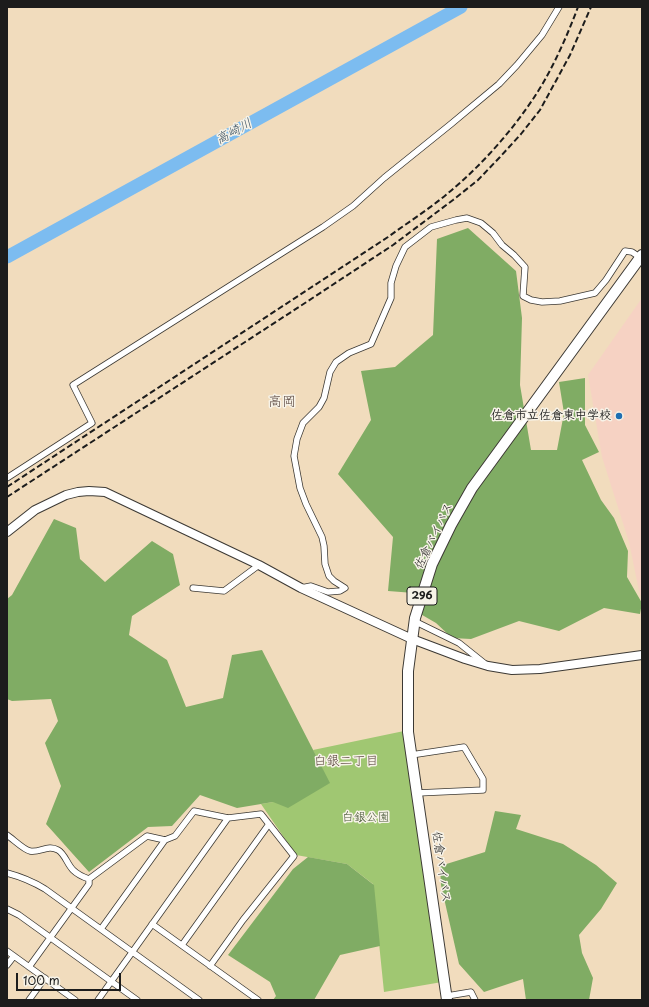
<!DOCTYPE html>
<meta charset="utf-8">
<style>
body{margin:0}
#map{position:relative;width:649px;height:1007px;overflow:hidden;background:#f1dcbd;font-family:"Playpen Sans",sans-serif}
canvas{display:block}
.frame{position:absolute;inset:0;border:8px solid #1c1c1c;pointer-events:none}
.scale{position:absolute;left:16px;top:973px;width:105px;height:18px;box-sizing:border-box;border:2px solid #1c1c1c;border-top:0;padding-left:5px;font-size:12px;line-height:14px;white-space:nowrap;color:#1c1c1c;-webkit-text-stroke:3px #f7f3e8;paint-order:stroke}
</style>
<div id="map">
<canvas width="649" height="1007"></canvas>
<div class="frame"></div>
<div class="scale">100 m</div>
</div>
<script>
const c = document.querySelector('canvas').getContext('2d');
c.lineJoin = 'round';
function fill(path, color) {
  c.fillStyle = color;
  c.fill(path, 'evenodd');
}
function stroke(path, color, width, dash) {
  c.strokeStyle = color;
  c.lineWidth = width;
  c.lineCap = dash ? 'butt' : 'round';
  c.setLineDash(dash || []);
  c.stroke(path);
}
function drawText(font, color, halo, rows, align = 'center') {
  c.font = font + ' "Playpen Sans","Klee One",sans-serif';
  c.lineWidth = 3;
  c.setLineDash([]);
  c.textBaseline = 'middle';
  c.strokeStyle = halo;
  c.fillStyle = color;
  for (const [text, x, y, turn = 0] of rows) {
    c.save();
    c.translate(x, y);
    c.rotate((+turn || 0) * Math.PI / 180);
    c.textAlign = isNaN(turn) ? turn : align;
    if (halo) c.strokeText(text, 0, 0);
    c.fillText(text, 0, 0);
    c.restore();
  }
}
const built = new Path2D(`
 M642,298v302l-3,-9 -10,-49 -27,-85 -14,-82z`);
const green = new Path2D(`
 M404,731l38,251 -58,10 -11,-108 -26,-20 -51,-9 -35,-51 12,-2 56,-19 -16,-33z`);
const forest = new Path2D(`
 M468,228l48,43 6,47 -2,67 11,65h26l7,-37 -5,-31 26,-4v47l14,27 -17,8 19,40 13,18 14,33 -1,26 15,26 -2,11 -36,-6 -45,23 -40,-10 -48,18 -19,-1 -16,-15 -19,-11 -3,-19 -26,-2 5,-54 -55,-63 33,-54 -10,-49 34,-4 38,-32 4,-96z
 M54,519l22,9 4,31 25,23 47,-41 21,13 7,31 -48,31 -3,19 38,25 19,47 37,-9 9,-43 30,-5 68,133 -42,25 -15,-6 -36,6 -37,-13 -28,31 -24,1 -59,45 -43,-48 15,-38 -16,-43 13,-22 -7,-22 -39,2 -5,-2v-100l5,-4z
 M495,811l26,4 -5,14 47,15 33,21 21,18 -16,26 -22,26 3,18 11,25 -4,22h-63l-3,-21 -39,13 -25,-28 -18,-79 -1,-19 45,-14z
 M308,857l39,7 27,21 6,61 -40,9 -26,45h-41l3,-4 -6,-14 -42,-27 65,-86z`);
const river = new Path2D(`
 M7,257l454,-250`);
const street = new Path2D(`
 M7,478l85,-55 -19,-38 250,-158 30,-21 31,-28 67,-54 48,-40 18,-19 25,-30 17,-28
 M193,588l31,3 35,-26
 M301,588l10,-2 17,6 12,-1 5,-3 -11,-7 -5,-5 -4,-12 -1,-18 -2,-9 -16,-33 -6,-16 -6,-32 3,-17 6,-16 16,-16 5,-9 6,-26 6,-10 13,-9 22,-9 20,-46v-15l5,-17 9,-19 26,-20 25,-7 11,-2 14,5 12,10 9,12 12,10 11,12 -2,29 8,4 11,2 18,-1 35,-8 11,-13 19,-29 7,1 9,6
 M414,621l45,22 25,20
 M411,755l53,-8 19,32v11l-66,3
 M7,835c6,4 17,15 23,16 10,2 18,-7 28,-1 7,4 9,14 15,20 4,4 10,7 16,9v5l-60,83
 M7,873c15,4 25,8 38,16l154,111
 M89,879l58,-43 18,4 10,-4 19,-25 34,7 33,-4 33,42 -51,64 -33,46
 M7,909l12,6 118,85
 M152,924l106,76
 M101,929l64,-89
 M182,945l87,-121
 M7,951l68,49
 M7,965l7,-9
 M447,996l24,-4 4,8
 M29,1000l16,-22
 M98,1000l130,-182`);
const secondary = new Path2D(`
 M7,532l28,-22 31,-15 12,-3 11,-1 16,1 154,73 42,23 111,51 53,20 23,7 24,4 28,-1 102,-14`);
const highway = new Path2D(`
 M447,1000l-39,-268v-61l7,-53 17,-54 19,-39 21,-37 170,-233`);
const rail = new Path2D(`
 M7,487l381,-250c19,-14 40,-27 59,-43 37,-30 77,-76 100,-118 12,-22 22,-45 31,-69
 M7,497l298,-194 88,-58 60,-45 25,-20 22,-23 21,-23 19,-24 30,-55 21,-48`);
const markers = [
 [619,416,4,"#1f6fb2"]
];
const shields = [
 [422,596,30]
];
const shieldNames = [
 ["296",422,596]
];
const poiNames = [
 ["佐倉市立佐倉東中学校",611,416]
];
const streetNames = [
 ["佐倉バイパス",434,536,-64],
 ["佐倉バイパス",441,867,82]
];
const parkNames = [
 ["白銀公園",366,818]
];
const waterNames = [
 ["高崎川",234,132,-29]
];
const neighbourhoodNames = [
 ["白銀二丁目",346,761]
];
const quarterNames = [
 ["高岡",282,402]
];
fill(built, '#f6d2c3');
fill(green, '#a0c772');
fill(forest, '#80ac64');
stroke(river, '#7cbcf0', 13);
stroke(street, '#3c3934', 7);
stroke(secondary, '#3c3934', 10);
stroke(highway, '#3c3934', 12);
stroke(street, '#fff', 5.5);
stroke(secondary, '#fff', 8);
stroke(highway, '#fff', 10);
stroke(rail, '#1c1c1c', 2, [6, 3]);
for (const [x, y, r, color] of markers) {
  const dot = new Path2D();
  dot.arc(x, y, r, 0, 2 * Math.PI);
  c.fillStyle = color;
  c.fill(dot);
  stroke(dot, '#f7f3e8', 1.5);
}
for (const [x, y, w] of shields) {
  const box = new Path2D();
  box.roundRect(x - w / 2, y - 9, w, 18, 3);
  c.fillStyle = '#f7f3e8';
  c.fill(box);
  stroke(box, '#1c1c1c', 1);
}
drawText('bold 11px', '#1c1c1c', null, shieldNames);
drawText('bold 12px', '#1c1c1c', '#f7f3e8', poiNames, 'right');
drawText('12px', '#1c1c1c', '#f7f3e8', streetNames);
drawText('12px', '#4a583a', '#f7f3e8', parkNames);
drawText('italic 13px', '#3e5466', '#f7f3e8', waterNames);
drawText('13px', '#614e47', '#f7f3e8', neighbourhoodNames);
drawText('14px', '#614e47', '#f7f3e8', quarterNames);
</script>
